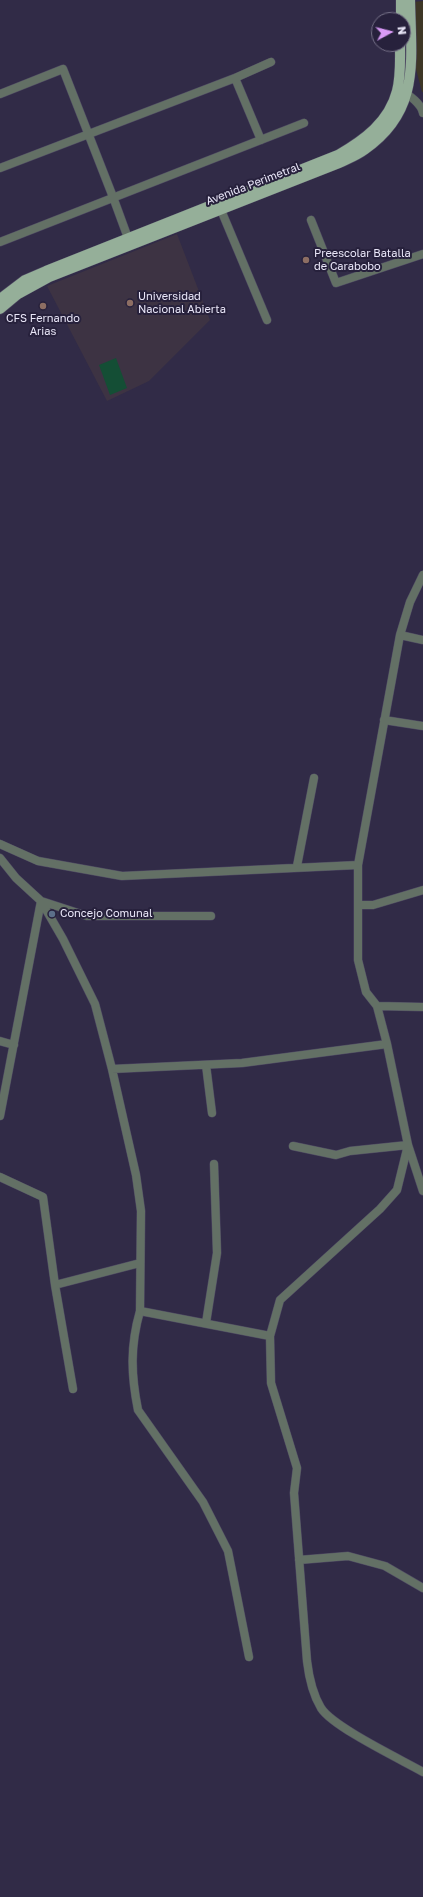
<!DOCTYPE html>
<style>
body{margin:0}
#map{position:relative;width:423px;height:1897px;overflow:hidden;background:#312b47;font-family:"Golos Text",sans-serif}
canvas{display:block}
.north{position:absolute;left:371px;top:12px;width:40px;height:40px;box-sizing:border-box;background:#27213c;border:1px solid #757087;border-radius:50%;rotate:83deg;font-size:11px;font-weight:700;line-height:16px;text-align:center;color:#e9e6f8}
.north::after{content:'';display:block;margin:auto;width:14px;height:18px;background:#d99af7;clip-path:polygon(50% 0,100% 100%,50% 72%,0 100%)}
</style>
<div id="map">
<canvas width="423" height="1897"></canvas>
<div class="north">N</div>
</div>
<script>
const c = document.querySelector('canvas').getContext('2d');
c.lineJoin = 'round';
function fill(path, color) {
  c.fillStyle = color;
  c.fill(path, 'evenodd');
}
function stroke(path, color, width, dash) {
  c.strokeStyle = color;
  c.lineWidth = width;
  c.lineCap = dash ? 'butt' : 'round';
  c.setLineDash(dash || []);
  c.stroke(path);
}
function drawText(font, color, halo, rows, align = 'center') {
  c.font = font + ' "Golos Text",sans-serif';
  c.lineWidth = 4;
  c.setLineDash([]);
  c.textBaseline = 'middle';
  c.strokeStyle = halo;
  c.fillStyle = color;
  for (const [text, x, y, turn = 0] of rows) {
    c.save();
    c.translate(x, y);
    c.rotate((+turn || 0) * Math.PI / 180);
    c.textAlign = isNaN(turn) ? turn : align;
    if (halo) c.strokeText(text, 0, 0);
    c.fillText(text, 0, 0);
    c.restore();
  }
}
const commercial = new Path2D(`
 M423,1v91h-1l-7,-27 -2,-63z`);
const education = new Path2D(`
 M177,234l33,86 -61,61 -42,20 -60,-115z`);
const green = new Path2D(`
 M116,358l11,30 -17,7 -11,-30z`);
const minor = new Path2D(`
 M235,78l26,62
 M402,92c7,2 20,13 21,21
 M0,94l63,-25 50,128 15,41
 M0,168l235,-90 36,-16
 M221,210l46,110
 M311,220l25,63 87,-29
 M0,242l304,-119
 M423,575l-13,27 -10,33 -42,230v95l8,32 11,14 46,1
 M400,635l23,5
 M384,720l39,6
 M0,844l38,17 84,15 236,-11
 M0,858l16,20 25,23 -41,215
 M297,866l17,-88
 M358,905h15l50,-15
 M211,916h-124l-46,-15 22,38 32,65 17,65 24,106 5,36 -1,100 130,25 10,-36 100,-91 17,-19 11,-45 -58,6 -14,4 -43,-9
 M377,1006l10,38 21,101 15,46
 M0,1041l14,4
 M206,1065l6,48
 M112,1069l130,-6 145,-19
 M0,1177l43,20 12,88
 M140,1311c-10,35 -9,64 -2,99l65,92 25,49 21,106
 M206,1323l11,-70 -3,-89
 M270,1336l1,47 26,85 -3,25 13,168c2,17 5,32 14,47 12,19 79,51 102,64
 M73,1389l-18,-104 85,-22
 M299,1560l49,-4 37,10 38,22`);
const major = new Path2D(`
 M401,20v-20
 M0,299l25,-19 21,-9 292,-116c26,-15 51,-33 59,-64 4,-15 3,-32 3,-47
 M0,309l18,-15 31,-17 290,-114c8,-4 17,-7 25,-13 57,-39 47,-90 46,-150`);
const markers = [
 [306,260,4,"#8d6e63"],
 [130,303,4,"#8d6e63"],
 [43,306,4,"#8d6e63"],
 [52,914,4,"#5c6f8a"]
];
const streetNames = [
 ["Avenida Perimetral",253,184,-21]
];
const poiNames = [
 ["Preescolar Batalla",314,254],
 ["de Carabobo",314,267],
 ["Universidad",138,297],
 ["Nacional Abierta",138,310],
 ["CFS Fernando",43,319,"center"],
 ["Arias",43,332,"center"],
 ["Concejo Comunal",60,914]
];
fill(commercial, '#3e3726');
fill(education, '#3d3343');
fill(green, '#144e35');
stroke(minor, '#4e4963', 9);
stroke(major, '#4e4963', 11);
stroke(minor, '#637065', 8);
stroke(major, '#95af99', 10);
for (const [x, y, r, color] of markers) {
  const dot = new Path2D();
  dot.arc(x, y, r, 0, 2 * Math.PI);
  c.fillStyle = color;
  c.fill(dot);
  stroke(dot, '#27213c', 1.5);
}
drawText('11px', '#e9e6f8', '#27213c', streetNames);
drawText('11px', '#e9e6f8', '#27213c', poiNames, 'left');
</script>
